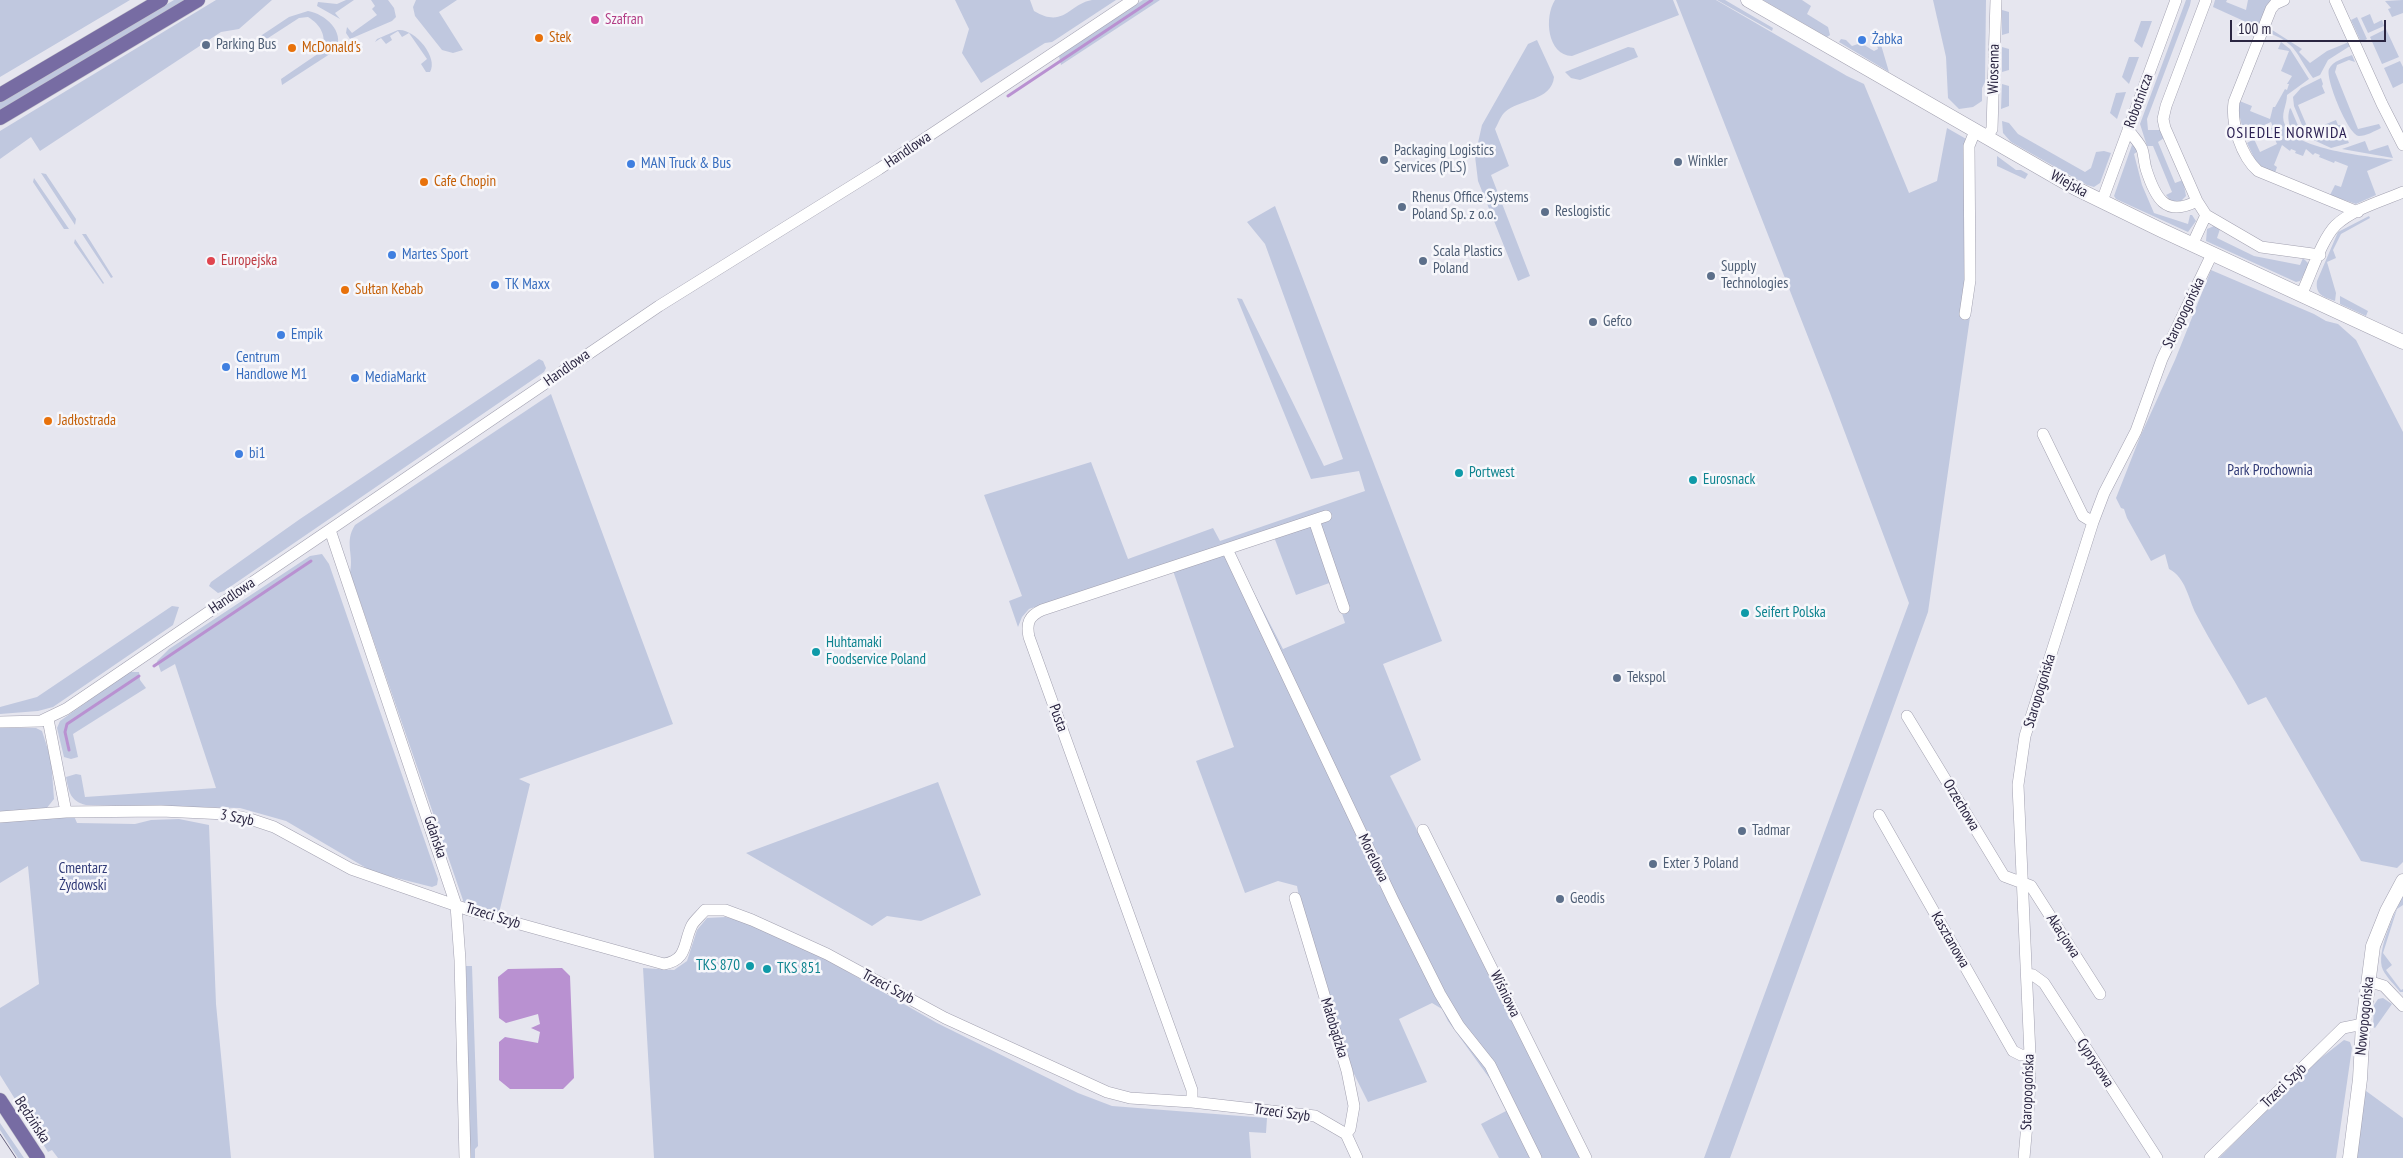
<!DOCTYPE html>
<meta charset="utf-8">
<style>
body{margin:0}
#map{position:relative;width:2403px;height:1158px;overflow:hidden;background:#e6e6ef;font-family:"PT Sans Narrow",sans-serif}
canvas{display:block}
.scale{position:absolute;left:2230px;top:20px;width:156px;height:22px;box-sizing:border-box;border:2px solid #2a2541;border-top:0;padding-left:6px;font-size:15px;line-height:18px;white-space:nowrap;color:#2a2541;-webkit-text-stroke:4px #f7f7fb;paint-order:stroke}
</style>
<div id="map">
<canvas width="2403" height="1158"></canvas>
<div class="scale">100 m</div>
</div>
<script>
const c = document.querySelector('canvas').getContext('2d');
c.lineJoin = 'round';
function fill(path, color) {
  c.fillStyle = color;
  c.fill(path, 'evenodd');
}
function stroke(path, color, width, dash) {
  c.strokeStyle = color;
  c.lineWidth = width;
  c.lineCap = dash ? 'butt' : 'round';
  c.setLineDash(dash || []);
  c.stroke(path);
}
function drawText(font, color, halo, rows, align = 'center') {
  c.font = font + ' "PT Sans Narrow",sans-serif';
  c.lineWidth = 5;
  c.setLineDash([]);
  c.textBaseline = 'middle';
  c.strokeStyle = halo;
  c.fillStyle = color;
  for (const [text, x, y, turn = 0] of rows) {
    c.save();
    c.translate(x, y);
    c.rotate((+turn || 0) * Math.PI / 180);
    c.textAlign = isNaN(turn) ? turn : align;
    if (halo) c.strokeText(text, 0, 0);
    c.fillText(text, 0, 0);
    c.restore();
  }
}
const green = new Path2D(`
 M0,0h130l-130,77z
 M174,0h11l-185,111v-9z
 M216,0h56l-33,29 -18,3 -181,119 -9,-14 -31,22v-28z
 M346,0h8l-19,13 5,6 -23,-13 1,-4 19,2z
 M371,0h17l6,8 2,9 -4,4 -42,18 -4,-6 1,-6 5,6 25,-18 -5,-6 3,-3z
 M416,0h41l-18,12 24,38 -10,3 -11,-3 -27,-34 -2,-9z
 M955,0h75l4,11c30,18 35,-7 58,-11 8,0 16,0 24,0l-64,42 -7,1 -64,40 -19,-30 7,-24z
 M1143,0h17l-99,65 -2,-9z
 M1555,0h118l6,15 -107,41c-25,-1 -28,-39 -17,-56z
 M1676,0h40l131,76 17,8 45,109 28,-12 10,-53 28,16v138l-47,330 -198,546h-26l205,-555 -79,-210z
 M1717,0h8l48,28 -1,3z
 M1763,0h39l9,6 -4,8 21,13 2,8 -3,2z
 M1933,0h53l-1,82 -3,6v13l-9,6 -14,2 -11,-11 -2,-41z
 M2186,0h5l-1,5 -43,114 1,11h12l4,8 -6,4 17,41 8,-3 3,16 -6,6 -7,1 -7,-8 6,-3 -19,-46h-6l-7,-22z
 M2215,0h12l-1,2 20,8 2,-10h31l-18,25 -4,2 -44,-20z
 M2403,0v13l-11,4 -4,-8 3,-1 -6,-7z
 M2002,10l7,2v21l-7,2z
 M308,11c17,3 37,20 28,39l-54,35 -1,-6 41,-28c5,-15 -1,-26 -14,-34l-9,1 -37,24 -3,-5 30,-20z
 M2370,14l4,10 8,-4 2,6 -16,7 -7,-15z
 M2357,17l10,22 -6,3 -10,-22z
 M2141,21h11l-10,27 -8,-7z
 M2269,28l33,21 -3,3 11,11 17,-12 22,-9 1,4 -22,14 -8,15 -7,3c-18,-25 -15,-34 -46,-46z
 M2386,29l13,28 -17,7 -12,-27z
 M398,30c16,-2 41,27 32,42h-4l-5,-8 6,-5 -18,-26 -7,4 -4,-6 -8,5 2,4 -6,4 -5,-6 -6,4 2,-3z
 M1879,38l10,34 -50,-30 2,-3 5,1 6,6 9,-3 13,8 4,-2 -3,-10z
 M1537,40l17,37c-2,24 -35,22 -49,35 -4,3 -7,12 -10,17l14,37 -18,9 39,101 -12,5 -40,-100 -3,-25 7,-31 46,-81z
 M2281,42l9,7 19,30 -22,16c0,11 -7,19 -2,30 10,25 83,31 108,35l-26,11 9,24 -20,9 -26,-9 5,-10 6,2 7,-21 -13,-5 -1,2 -15,-6 1,-2 -5,-2 -2,2 -7,-6 -3,7 -8,-3 1,-2 -5,-2 -1,2 -8,-6 -8,20 3,2 -2,6 -18,-9 -10,-21 7,-4 6,13 17,-8 -3,-7 3,-1 -2,-5h-3l-1,-3 2,-1 -2,-5 -20,9 1,4 -7,3 -5,-20 -3,-1v-17l15,6 -2,5 20,8 3,-12h2l10,-18 2,1 2,-6h-2l5,-8 -11,-5 8,-20 -11,-2z
 M1628,47l6,1 4,9 -58,23 -9,-2 -6,-6z
 M2002,47l7,2v21l-7,2z
 M2352,55l3,7 -6,-2 -12,5 -2,7 23,57 21,-5 2,4c-6,3 -15,8 -22,8 -11,-1 -34,-58 -30,-67 4,-8 15,-11 23,-14z
 M2129,57h10l-10,27 -7,-7z
 M2400,61l3,6v16l-10,5 -9,-20z
 M2321,78l2,6 -1,2 3,7 -27,12 11,26 27,-11 2,5h3l8,18 -18,5 -24,-11 -13,-31 -1,-9 8,-9z
 M2002,84l7,2v20l-8,3z
 M2126,92l-9,27 -7,-6 6,-20z
 M2290,108l1,1 11,26c-13,-2 -16,-16 -12,-27z
 M2002,121l7,2 9,11 67,38 6,-4 5,-16 8,-1 7,2 -11,30 -6,4 -7,-2 -76,-43 -8,-9z
 M2365,141l4,10 19,-6 5,13 -51,-9z
 M2132,145l4,1 2,5 -4,3 8,31 12,28 34,11 2,-9h2l4,6 -8,11 -72,-33 -2,-3z
 M1997,156l19,14h5l7,4 -3,5 -28,-13z
 M41,173l5,1 30,45 -1,6z
 M34,178l35,51h-5l-31,-47z
 M1275,206l167,435 -59,23 38,96 -31,16 191,382h-82l-18,-34 25,-13 -16,-32 -42,-58 -6,-12 -10,-6 -33,16 28,63 -59,20 -17,-34 -49,-155 -5,-27 -19,-5 -33,12 -49,-132 38,-14 -64,-185 -141,47 -7,8 -4,10 -9,-26 13,-5 -38,-101 107,-33 37,97 85,-31 7,13 145,-50 -6,-20 -48,8 -74,-181 5,1 82,167 19,-7 -78,-215 -18,-22zM1274,537l22,58 36,-13 13,41 -62,26 -51,-99z
 M2369,216l1,2 -29,16 -8,16 3,8 -9,4 9,31 -1,8c-11,-4 -20,-6 -18,-20l21,-49z
 M2214,226l6,3 -3,9 37,18 46,9 3,-7 6,6 -1,8h-3l-5,9 -4,1 -90,-41 1,-12z
 M82,234h4l27,43 -2,1z
 M75,239l29,44 -1,1 -29,-41z
 M2211,270l103,44 12,7 12,3 18,16 47,92v430l-6,6 -36,-7 -95,-164 -18,8c-17,-31 -36,-60 -52,-91 -8,-16 -10,-36 -27,-45l-4,-15 -14,7 -24,-43 -3,-9 -3,-1 -5,-10 24,-61 35,-77z
 M2340,296l28,15 -2,5 -26,-12z
 M539,359l4,2 3,7 -2,4 -320,219 -6,2 -9,-7 2,-4 89,-63z
 M551,394l122,330 -154,55 11,5 -31,129 -34,-7 -115,-334c4,-18 -6,-30 5,-47z
 M322,554l7,10 109,315 -1,6 -5,2 -59,-15 -87,-51 -46,-13 -154,-3c-16,-4 -17,-13 -20,-28l10,-3 5,1 4,22 131,-9 -41,-124 -14,8 -4,-11 12,-12 141,-93z
 M172,606l7,1 -6,18 -120,82 -15,4 -38,3v-7l37,-10z
 M129,672h10l1,8 6,8 -73,46 5,23 -7,2 -7,-2 -7,-29 3,-7z
 M0,728h36l6,3 9,28 3,40 -8,10 28,7 3,7 58,1 16,-4 28,-1 30,6 7,179 15,154h-173l-6,-8 -4,2 -48,-77v-67l39,-24 -11,-118 -28,17z
 M938,782l43,113 -60,26 -34,-5 -15,10 -126,-73z
 M2403,896v9l-6,4 -14,44 9,12 -6,5 15,20 2,-1v3h-3c-5,-7 -13,-14 -17,-22 -8,-17 12,-58 20,-74z
 M726,917l35,10 35,15 141,81 141,70 34,13 155,12 -1,15 -17,-1 2,26h-597l-11,-190 31,2 13,-9 10,-31 10,-12z
 M466,966h6l6,180 -3,3v9h-5z
 M2383,998l9,6 -17,24 -2,-1 1,-22 4,-6z
 M2344,1040l6,2 2,6 -16,110h-117l98,-97z
 M2362,1088l41,30v40h-46z
 M0,1123l24,35h-6l-18,-28z`);
const water = new Path2D(`
 M562,968l8,8 4,102 -11,11h-53l-11,-9v-38l6,-5 33,6 2,-11 -9,-4 9,-4 -2,-10 -32,9 -7,-5 -1,-41 10,-8z`);
const stream = new Path2D(`
 M1008,96l144,-96
 M154,666l157,-105
 M69,750l-4,-18 2,-8 72,-48`);
const minor = new Path2D(`
 M2206,0l-40,106 -3,13 2,9 32,73 9,14 55,32 59,8
 M2284,0l-9,4 -4,5 -37,93c-3,22 7,54 24,69l100,41
 M2335,0l47,104 21,41
 M2128,129c4,7 11,13 14,20 2,6 2,13 4,20 9,28 19,49 51,32
 M1987,137l5,-8 4,-129
 M2102,201l74,-201
 M2192,245l14,-30
 M2301,295c10,-20 20,-55 35,-70 17,-16 46,-24 67,-33
 M1965,314l5,-34 -1,-134 6,-15
 M2043,434l40,82 10,6
 M1314,520l30,88
 M330,530l126,375 4,55 5,198
 M1227,549l166,351 47,94 19,32 31,39 46,93
 M1907,716l97,160 27,10 69,108
 M48,719l18,93
 M0,722l41,-1 25,-12 593,-403 220,-137 254,-169
 M1879,815l134,236 8,4h9
 M0,817l66,-5 95,-1 65,3 24,5 24,8 77,42 118,41 195,54c24,-4 19,-21 28,-39 3,-5 9,-10 13,-15h20l27,10 75,34 118,64 162,74 23,6 62,4 123,14 31,18 11,24
 M1423,830l163,328
 M1295,898l52,173 7,35 -4,23 -4,5
 M2028,974l5,1 11,8 113,175
 M2368,981l16,5 19,20
 M1192,1102v-12l-163,-453c-3,-14 0,-21 13,-27l284,-94
 M2024,1158l5,-57 1,-46 -12,-270 7,-49 68,-214 11,-29 32,-62 26,-72 50,-105
 M2210,1158l133,-130 20,-4`);
const tertiary = new Path2D(`
 M1748,0l327,188 86,42 242,112
 M2350,1158l10,-79 3,-55 10,-78 14,-35 16,-30`);
const primary = new Path2D(`
 M0,95l161,-95
 M0,118l198,-118
 M0,1100l38,58`);
const tram = new Path2D(`
 M0,1134l16,24`);
const markers = [
 [595,20,5,"#d1479c"],
 [539,38,5,"#e8710a"],
 [1862,40,5,"#3f7fe0"],
 [206,45,5,"#5c6f8a"],
 [292,48,5,"#e8710a"],
 [1384,160,5,"#5c6f8a"],
 [1678,162,5,"#5c6f8a"],
 [631,164,5,"#3f7fe0"],
 [424,182,5,"#e8710a"],
 [1402,207,5,"#5c6f8a"],
 [1545,212,5,"#5c6f8a"],
 [392,255,5,"#3f7fe0"],
 [211,261,5,"#e0444e"],
 [1423,261,5,"#5c6f8a"],
 [1711,276,5,"#5c6f8a"],
 [495,285,5,"#3f7fe0"],
 [345,290,5,"#e8710a"],
 [1593,322,5,"#5c6f8a"],
 [281,335,5,"#3f7fe0"],
 [226,367,5,"#3f7fe0"],
 [355,378,5,"#3f7fe0"],
 [48,421,5,"#e8710a"],
 [239,454,5,"#3f7fe0"],
 [1459,473,5,"#0f9aa8"],
 [1693,480,5,"#0f9aa8"],
 [1745,613,5,"#0f9aa8"],
 [816,652,5,"#0f9aa8"],
 [1617,678,5,"#5c6f8a"],
 [1742,831,5,"#5c6f8a"],
 [1653,864,5,"#5c6f8a"],
 [1560,899,5,"#5c6f8a"],
 [750,966,5,"#0f9aa8"],
 [767,969,5,"#0f9aa8"]
];
const hotelNames = [
 ["Szafran",605,20]
];
const foodNames = [
 ["Stek",549,38],
 ["McDonald's",302,48],
 ["Cafe Chopin",434,182],
 ["Sułtan Kebab",355,290],
 ["Jadłostrada",58,421]
];
const shopNames = [
 ["Żabka",1872,40],
 ["MAN Truck & Bus",641,164],
 ["Martes Sport",402,255],
 ["TK Maxx",505,285],
 ["Empik",291,335],
 ["Centrum",236,358],
 ["Handlowe M1",236,375],
 ["MediaMarkt",365,378],
 ["bi1",249,454]
];
const serviceNames = [
 ["Parking Bus",216,45],
 ["Packaging Logistics",1394,151],
 ["Services (PLS)",1394,168],
 ["Winkler",1688,162],
 ["Rhenus Office Systems",1412,198],
 ["Poland Sp. z o.o.",1412,215],
 ["Reslogistic",1555,212],
 ["Scala Plastics",1433,252],
 ["Poland",1433,269],
 ["Supply",1721,267],
 ["Technologies",1721,284],
 ["Gefco",1603,322],
 ["Tekspol",1627,678],
 ["Tadmar",1752,831],
 ["Exter 3 Poland",1663,864],
 ["Geodis",1570,899]
];
const streetNames = [
 ["Wiosenna",1994,69,-89],
 ["Robotnicza",2139,101,-70],
 ["Handlowa",908,150,-34],
 ["Wiejska",2069,184,29],
 ["Staropogońska",2184,313,-64],
 ["Handlowa",567,368,-35],
 ["Handlowa",232,596,-34],
 ["Staropogońska",2040,691,-73],
 ["Pusta",1058,718,70],
 ["Orzechowa",1961,805,59],
 ["3 Szyb",237,818,11],
 ["Gdańska",435,837,71],
 ["Morelowa",1373,858,64],
 ["Trzeci Szyb",493,916,17],
 ["Akacjowa",2063,936,57],
 ["Kasztanowa",1950,940,60],
 ["Trzeci Szyb",888,987,28],
 ["Wiśniowa",1505,994,64],
 ["Nowopogońska",2365,1016,-84],
 ["Małobądzka",1334,1028,73],
 ["Cyprysowa",2095,1063,57],
 ["Trzeci Szyb",2284,1086,-44],
 ["Staropogońska",2028,1092,-88],
 ["Trzeci Szyb",1282,1113,8],
 ["Będzińska",32,1120,57]
];
const healthNames = [
 ["Europejska",221,261]
];
const parkNames = [
 ["Park Prochownia",2270,471],
 ["Cmentarz",83,869],
 ["Żydowski",83,886]
];
const cultureNames = [
 ["Portwest",1469,473],
 ["Eurosnack",1703,480],
 ["Seifert Polska",1755,613],
 ["Huhtamaki",826,643],
 ["Foodservice Poland",826,660],
 ["TKS 870",740,966,"right"],
 ["TKS 851",777,969]
];
const neighbourhoodNames = [
 ["OSIEDLE NORWIDA",2287,133]
];
fill(green, '#c0c8df');
fill(water, '#b991d1');
stroke(stream, '#b991d1', 3);
stroke(minor, '#a2a1b0', 12);
stroke(tertiary, '#a2a1b0', 15);
stroke(primary, '#c3c2ca', 15);
stroke(minor, '#fff', 11);
stroke(tertiary, '#fff', 14);
stroke(primary, '#776ca3', 14);
stroke(tram, '#65607c', 1);
for (const [x, y, r, color] of markers) {
  const dot = new Path2D();
  dot.arc(x, y, r, 0, 2 * Math.PI);
  c.fillStyle = color;
  c.fill(dot);
  stroke(dot, '#f7f7fb', 2);
}
drawText('15px', '#b23c85', '#f7f7fb', hotelNames, 'left');
drawText('15px', '#c56008', '#f7f7fb', foodNames, 'left');
drawText('15px', '#366cbe', '#f7f7fb', shopNames, 'left');
drawText('15px', '#4e5e75', '#f7f7fb', serviceNames, 'left');
drawText('15px', '#2a2541', '#f7f7fb', streetNames);
drawText('15px', '#be3a42', '#f7f7fb', healthNames, 'left');
drawText('15px', '#303a77', '#f7f7fb', parkNames);
drawText('15px', '#0d838f', '#f7f7fb', cultureNames, 'left');
c.letterSpacing = '1px';
drawText('16px', '#2c2153', '#f7f7fb', neighbourhoodNames);
c.letterSpacing = '0px';
</script>
